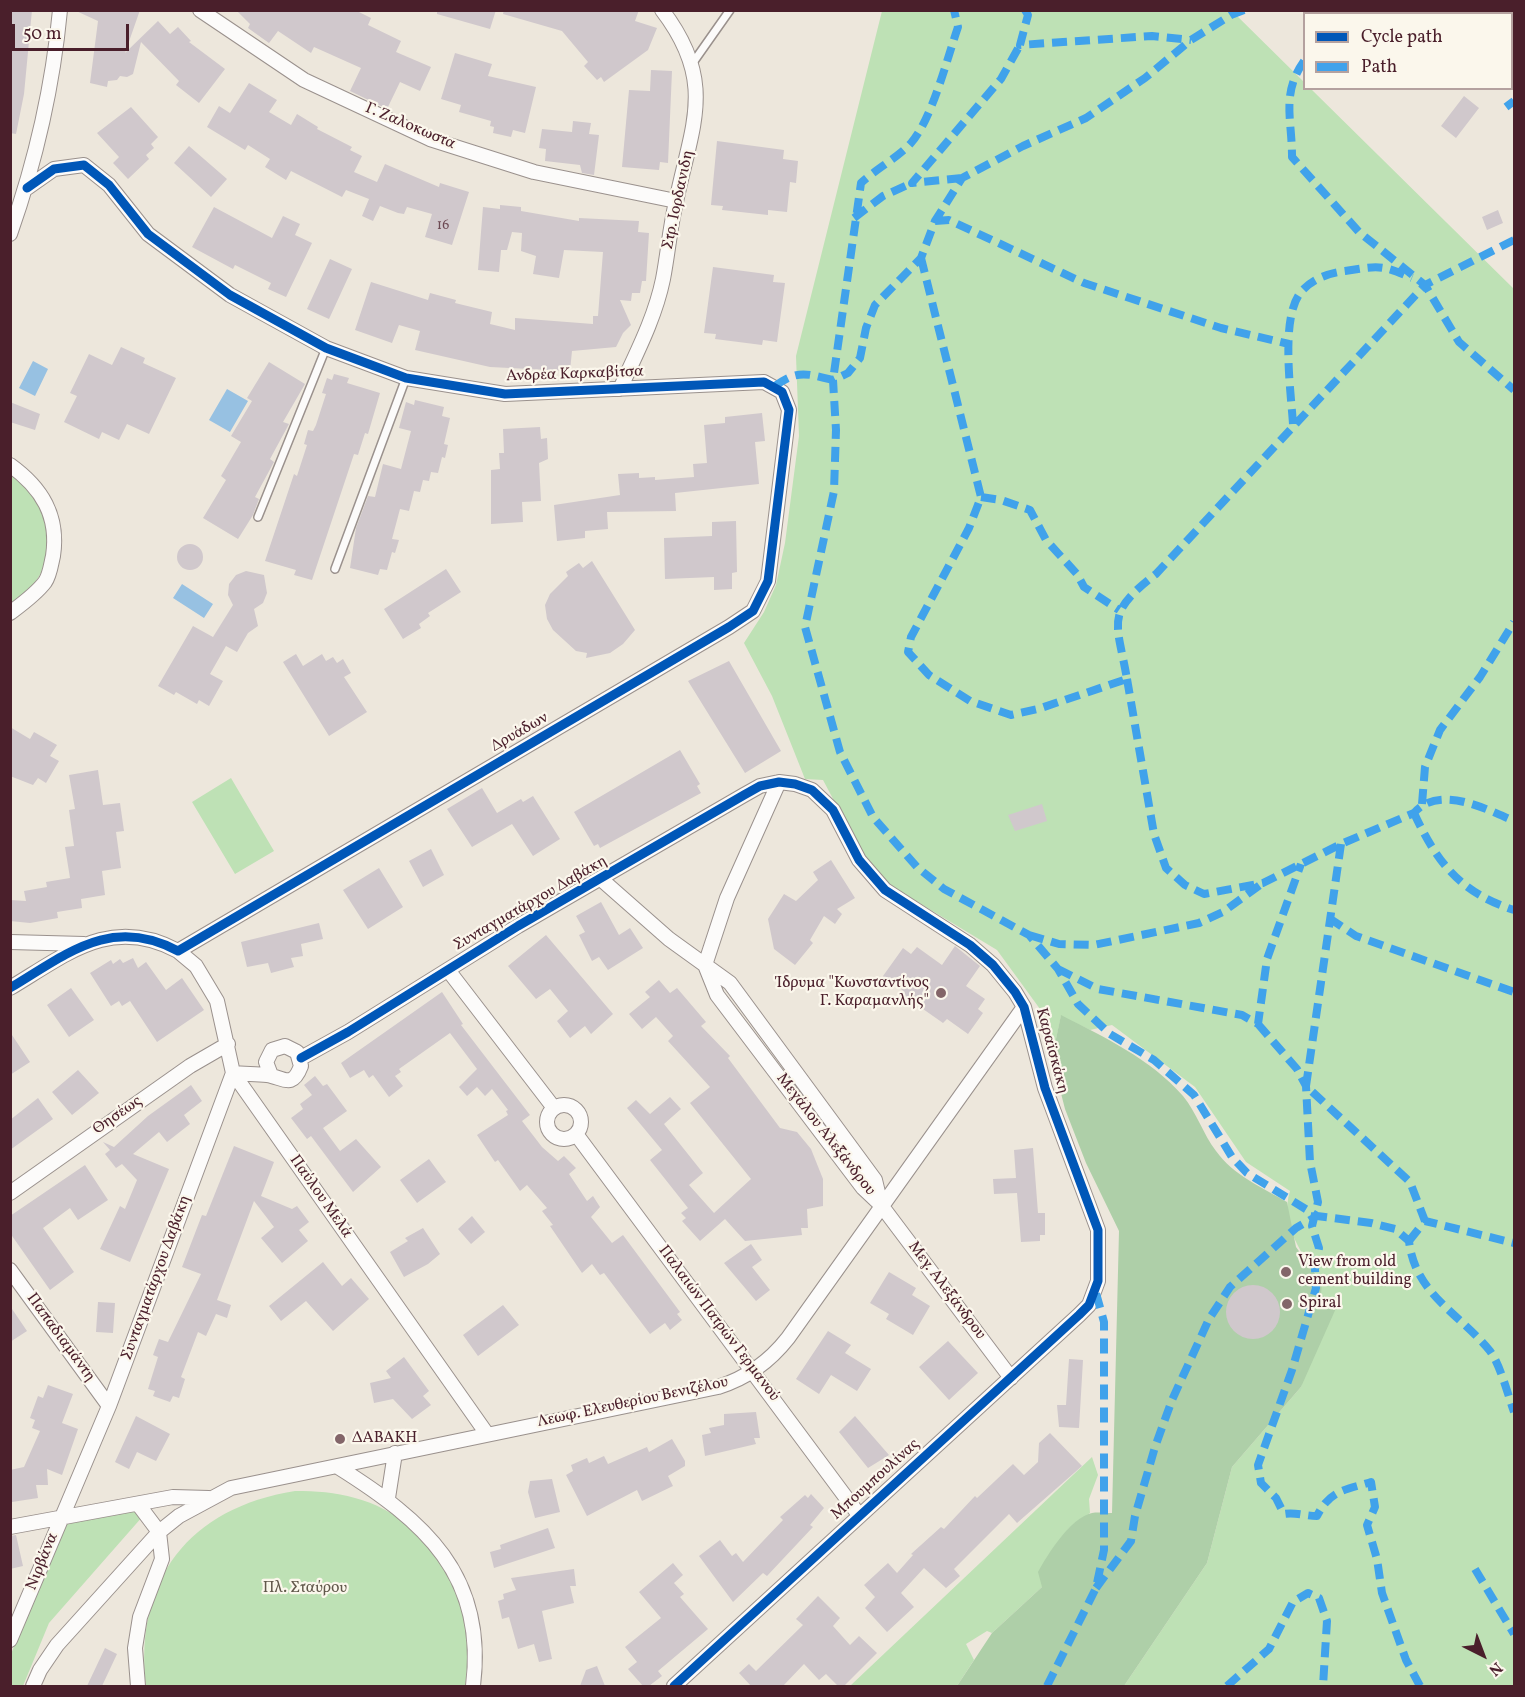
<!DOCTYPE html>
<meta charset="utf-8">
<style>
body{margin:0}
#map{position:relative;width:1525px;height:1697px;overflow:hidden;background:#ede7dc;font-family:Vollkorn,serif}
canvas{display:block}
.frame{position:absolute;inset:0;border:12px solid #4a1f2b;pointer-events:none}
.legend{position:absolute;left:1303px;top:12px;width:210px;height:78px;box-sizing:border-box;background:#fbf7ec;border:2px solid #b4a19f;margin:0;padding:8px 10px;list-style:none;font-size:18px;color:#4a1f2b}
.legend li{display:flex;align-items:center;gap:12px;height:30px}
.legend b{width:30px;border:2px solid #b4a19f}
.north{position:absolute;left:1453px;top:1625px;width:60px;height:60px;-webkit-text-stroke:4px #fbf7ec;paint-order:stroke;rotate:138deg;font-size:16px;font-weight:700;line-height:24px;text-align:center;color:#4a1f2b}
.north::after{content:'';display:block;margin:auto;width:21px;height:27px;background:#4a1f2b;clip-path:polygon(50% 0,100% 100%,50% 72%,0 100%)}
.scale{position:absolute;left:12px;top:24px;width:117px;height:27px;box-sizing:border-box;border:3px solid #4a1f2b;border-top:0;padding-left:8px;font-size:18px;line-height:21px;white-space:nowrap;color:#4a1f2b;-webkit-text-stroke:4px #fbf7ec;paint-order:stroke}
</style>
<div id="map">
<canvas width="1525" height="1697"></canvas>
<div class="frame"></div>
<ul class="legend">
<li><b style="height:8px;background:#0057b8"></b>Cycle path</li>
<li><b style="height:8px;background:#40a2eb"></b>Path</li>
</ul>
<div class="north">N</div>
<div class="scale">50 m</div>
</div>
<script>
const c = document.querySelector('canvas').getContext('2d');
c.lineJoin = 'round';
function fill(path, color) {
  c.fillStyle = color;
  c.fill(path, 'evenodd');
}
function stroke(path, color, width, dash) {
  c.strokeStyle = color;
  c.lineWidth = width;
  c.lineCap = dash ? 'butt' : 'round';
  c.setLineDash(dash || []);
  c.stroke(path);
}
function drawText(font, color, halo, rows, align = 'center') {
  c.font = font + ' Vollkorn,serif';
  c.lineWidth = 4.5;
  c.setLineDash([]);
  c.textBaseline = 'middle';
  c.strokeStyle = halo;
  c.fillStyle = color;
  for (const [text, x, y, turn = 0] of rows) {
    c.save();
    c.translate(x, y);
    c.rotate((+turn || 0) * Math.PI / 180);
    c.textAlign = isNaN(turn) ? turn : align;
    if (halo) c.strokeText(text, 0, 0);
    c.fillText(text, 0, 0);
    c.restore();
  }
}
const green = new Path2D(`
 M882,11h350l72,71v6l7,1 203,200v1397h-390l83,-123 25,-96 69,-80 21,-104c-18,-25 -43,-59 -32,-92l-44,-29 -51,-75 -83,-62 -22,5 -29,-14 -9,42 -12,-49 -43,-59 -111,-67 -22,-26 -41,-77 -18,-1 -33,-83 -28,-53 20,-31 12,-27 9,-42 14,-107 -3,-80z
 M10,471c8,5 16,11 23,17 4,6 7,15 10,21 18,40 0,73 -33,97z
 M231,778l43,73 -39,23 -43,-72z
 M1092,1457l6,18 -9,24 1,14 -22,16 -26,58 -50,46 -5,-2 -21,13 8,16 -17,26h-107z
 M295,1491c21,0 40,1 60,7 82,22 124,109 110,188h-319c-12,-107 43,-178 149,-195z
 M137,1509l6,7 -94,107 -26,63h-12v-32l53,-131z`);
const forest = new Path2D(`
 M1061,1015c43,22 90,44 122,81 14,17 20,38 33,55 17,24 47,37 71,51l9,45 26,36 -1,11 16,12 -36,81 -69,80 -25,96 -83,123h-167l35,-53 50,-46 -4,-15c10,-18 32,-54 54,-59 6,-1 14,0 20,0l7,-282 -33,-68 -21,-54 -13,-51z`);
const water = new Path2D(`
 M33,361l15,8 -13,27 -16,-8z
 M227,389l21,12 -18,31 -21,-12z
 M182,584l31,20 -9,14 -31,-20z`);
const building = new Path2D(`
 M12,10h20l-8,84 -8,40 -6,-1z
 M74,10h66l-15,43 33,-32 12,13 8,-7 13,14 -2,1 36,27 -26,34 -23,-18 3,-4 -38,-39 -8,32 -6,3 -7,-1 -3,4 -9,1 -1,6 -17,-4 8,-62z
 M236,10h119l16,8 -3,7 33,16 -5,11 35,15 -11,24 -20,-9 -13,27 -37,-18 11,-23 -47,-21 -3,6 -33,-22 -9,12 -21,-15 2,-4z
 M437,10h59l-6,19 -53,-15z
 M504,10h135l-4,11 22,7 -9,22 -44,32 -3,-5 -4,3 -13,-14 4,-4 -26,-31 -59,-17z
 M455,53l37,11 -4,12 48,11 -11,46 -12,-3 -2,7 -18,-4 1,-6 -4,-1 1,-5 -32,-9 2,-7 -20,-6z
 M651,70l21,1 -4,92 -8,-1 -1,8 -37,-3 7,-77 21,1z
 M249,83l28,17 -8,12 22,13 6,-11 21,13 -1,2 35,18 -2,3 12,6 -8,16 23,10 8,-18 54,23 1,-4 29,9 -17,53 -27,-8 7,-23 -25,-7 -3,7 -6,-1 -18,-7 -7,15 -11,-5 7,-17 -23,-9 -4,7 -51,-26 -5,9 -21,-13 5,-8 -22,-14 -3,5 -38,-23 12,-21 11,7z
 M1464,96l15,12 -23,30 -15,-12z
 M131,107l27,30 -7,7 3,4 -8,7 3,4 -21,20 -15,-16 6,-6 -22,-24z
 M573,121l18,2 -2,11 10,1 -5,40 -12,-2 -2,-8 -35,-4 1,-12 -7,-1 3,-19 30,3z
 M717,141l67,9 -1,9 15,2 -2,22 -6,-1 -3,30 -19,-2v5l-46,-5 1,-4 -12,-1z
 M189,146l38,33 -16,18 -37,-34z
 M500,205l21,2v4l58,10v-3l60,3 -1,11 11,1 -3,48h-4l-2,12h-8l-1,8 -11,-1 11,25 -8,8 -7,14 -44,4 -2,20 -80,-4 -75,-17 5,-19 -21,-6 -7,18 -37,-13 16,-48 57,18 2,-7 26,7 -1,3 37,9 -2,12 25,6v-12l78,6v-8h5l5,-64 -39,-2 -5,28 -26,-4 3,-18 -15,-5 1,-18 -10,-1 -5,18h-6l-2,22 -21,-2 5,-63 17,2z
 M214,207l58,31 11,-22 17,8 -5,11 17,8 -26,54 -18,-8 3,-6 -36,-18 -2,4 -41,-22z
 M1498,210l5,13 -16,7 -5,-13z
 M330,259l22,10 -23,50 -22,-10z
 M713,267l61,8 -1,7 12,1 -8,59 -14,-2 -1,5 -47,-6 1,-5 -12,-1z
 M121,347l24,11 -2,5 33,15 -27,56 -22,-10 -8,16 -17,-8 -3,7 -35,-17 13,-26 -7,-3 19,-39 23,11z
 M269,362l36,22 -22,38 6,2 -19,35 4,3 -19,35 4,2 -6,16 -15,24 -35,-21 23,-38 -5,-4 20,-34 -10,-6 21,-35 -5,-3z
 M334,374l15,4 -2,5 33,10 -12,41 -3,-1 -7,22 -4,-1 -42,126 -18,-5 2,-5 -31,-9 29,-87 3,2 10,-31 -3,-1 4,-14 5,1 3,-6 10,-31 -4,-1 5,-15 5,2z
 M415,400l29,7 -2,9 8,2 -6,26 4,1 -3,13 -3,-1 -4,16 -7,-1 -2,9 -6,-1 -3,12 -6,-1 -5,20 -9,-2 -8,30 7,1 -4,13 -3,-1 -5,18 -7,-1 -2,6 -28,-7 6,-40 12,-32 7,1 8,-33 18,5 10,-38 -12,-3 7,-26 8,3z
 M10,402l30,12 -5,16 -25,-8z
 M762,413l3,28 -10,1 4,42 -84,9 1,18 -69,1 1,17 -23,2v7l-28,3 -3,-36 66,-10 -2,-21 21,-1v5l16,-1v3l39,-3 -1,-13 14,-1 -3,-38 21,-2v-6z
 M540,427l1,12 6,-1 1,21 -9,4 2,38 -19,1 1,20 -32,2v-54l9,-1 -1,-16h5l-1,-24z
 M736,521l1,51 -5,1v16l-18,1v-13l-49,2 -1,-41 48,-2v-14z
 M177 557a13 13 0 1 1 26 0a13 13 0 1 1-26 0Z
 M592,561l43,69 -12,14 -13,9 -24,5 1,-5 -11,-2 -23,-21 -6,-11 -2,-14 5,-11 18,-18 -2,-4 13,-9 4,5z
 M446,569l15,23 -33,21 2,3 -11,8 2,4 -18,11 -19,-30z
 M246,571l18,4 3,18 -4,10 -9,6 4,17 -10,7 -11,19 -11,-6 -16,28 13,7 -14,25 -10,-6 -2,4 -21,-12 -2,3 -16,-9 35,-60 20,11 20,-32 -5,-10 1,-11 7,-9z
 M296,654l7,12 19,-12 4,7 7,-4 4,6 6,-4 8,14 -7,4 23,35 -38,24 -46,-74z
 M729,661l52,90 -36,22 -57,-92z
 M10,727l20,12 4,-7 23,13 -7,11 9,5 -13,22 -8,-5 -5,7 -23,-9z
 M680,750l20,34 -3,2 4,7 -101,55 -2,-4 -4,2 -20,-34z
 M98,770l5,35 17,-2 4,28 -8,1 5,36 -19,3 3,24 -24,4 1,9 -25,4 1,6 -28,5 -20,-2v-21l16,1 -2,-10 23,-4 -1,-5 24,-4 -5,-31 9,-1 -5,-36 6,-1 -6,-34z
 M482,788l15,25 24,-14 2,3 10,-6 27,43 -27,17 -21,-32 -40,23 -25,-38z
 M1042,804l5,17 -32,10 -7,-16z
 M431,849l13,26 -21,12 -14,-26z
 M831,860l24,38 -18,11 5,5 -7,10 -11,-8 -14,24 3,3 -18,22 -21,-16 -6,-30 16,-25 12,7 22,-21 -5,-8z
 M379,868l24,39 -35,22 -25,-39z
 M601,902l18,33 11,-7 13,20 -35,22 -9,-13 -7,4 -13,-26 6,-3 -9,-16z
 M319,923l4,16 -22,5 2,12 -12,2 3,9 -23,6 -3,-10 -21,4 -6,-25z
 M546,935l67,79 -22,20 -6,-8 -15,12 -13,-17 11,-10 -18,-22 -14,10 -28,-33z
 M955,946l25,20 -14,20 19,13 -7,10 5,4 -15,21 -21,-15 -4,4 -40,-28 2,-3 -22,-16 20,-28 8,6 6,-7 25,18z
 M133,958l5,10 8,-6 20,28 16,-12 22,32 -47,32 -27,-41 -8,5 -3,-5 -8,5 -21,-33 21,-13 2,4 7,-5 3,4z
 M659,980l11,13 7,-5 29,34 -5,4 29,30 -2,2 52,70 17,4 14,17 12,30v27l-16,3 1,19h-7l1,7 -57,6 -20,-22 -25,22 -18,-20 4,-3 -5,-5 7,-5 -38,-48 12,-10 -35,-42 9,-8 14,14 20,-17 11,12 -17,15 39,49 -14,12 25,28 37,-34 -61,-76 20,-16 -42,-46 5,-5 -17,-19 -14,12 -13,-15 21,-17 -5,-5z
 M71,988l23,32 -25,17 -22,-32z
 M442,992l21,32 -2,1 69,90 -8,6 20,26 16,14 6,-5 12,12 -7,6 18,27 6,-5 7,11 -9,10 21,26 11,-8 57,77 -3,2 5,6 -12,10 -5,-7 -15,11 -46,-61 -4,2 -8,-11 -10,9 -32,-47 3,-1 -11,-14 5,-3 -20,-23 -7,6 -22,-31 -3,2 -18,-27 31,-20 -2,-4 2,-1 -16,-21 -7,7 -8,-9 -10,9 -8,-9 18,-18 -27,-36 -51,36 2,3 -6,4 8,10 -14,11 -16,-22 -4,3 -5,-8 -14,8 -9,-15z
 M10,1032l20,30 -20,13z
 M78,1070l21,23 -27,22 -20,-23z
 M315,1076l8,10 4,-2 20,27 -24,17 17,23 16,-12 25,28 -28,25 -42,-56 -4,3 -16,-21 12,-9 -3,-5 12,-9 -8,-10z
 M191,1085l11,16 -18,14 6,9 -23,18 -8,-10 -26,22 36,15 -39,93 -30,-13 20,-43 5,3 12,-29 -15,-16 -6,4 -11,-14 5,-4 -7,-8 11,5 34,-31z
 M38,1098l15,21 -43,31v-30z
 M234,1146l40,16 -13,34 31,13 5,-3 12,16 -10,8 9,11 -26,22 -21,-25 13,-11 -20,-26 -37,99 14,5 -4,13 -11,-4 -10,22 -8,-4 -17,45 4,2 -6,19 -6,-2 -3,6 -17,-6 2,-5 -7,-2 10,-32 -5,-2 6,-16 9,3 33,-68 -19,-7 20,-52 4,1z
 M1033,1148l5,65h7v22h-5v6l-19,1 -4,-49 -23,1 -1,-15 23,-1 -2,-28z
 M429,1159l17,23 -29,21 -17,-23z
 M85,1165l23,35 -30,20 -8,-12 -27,20 31,44 -24,18 -40,-57v-17z
 M472,1216l13,16 -14,12 -13,-15z
 M423,1228l17,26 -12,10 -24,13 -14,-25 18,-11 -3,-3z
 M751,1244l11,16 -10,7 18,23 -14,11 -32,-38z
 M323,1262l19,24 9,-8 18,21 -36,32 -27,-30 -25,20 -12,-15z
 M889,1272l27,16 -4,7 18,11 -17,29 -27,-16 3,-5 -19,-11z
 M1226 1312a27 27 0 1 1 54 0a27 27 0 1 1-54 0Z
 M98,1302l17,1 -2,30 -17,-1z
 M503,1305l16,20 -41,31 -15,-21z
 M10,1306l17,25 -17,11z
 M828,1331l23,14 -6,8 26,16 -14,22 -26,-16 -12,19 -23,-15z
 M948,1341l30,32 -29,27 -30,-33z
 M404,1357l25,34 -6,5 8,9 -19,14 -19,-20 -19,4 -4,-20 21,-5 -5,-7z
 M1069,1359l14,1 -4,68 -20,-1 -2,-22h9z
 M48,1385l25,9 -11,29 16,6 -16,46 -15,-6 1,16h-12l2,13 -26,4 -2,-32 14,-3 16,-36 -8,-3 3,-8 -5,-2 8,-22 5,2z
 M756,1412l4,26h-6l2,6 -51,12 -3,-21 9,-2 -2,-5 15,-3v-11z
 M136,1416l34,18 -14,27 -19,-9 -8,17 -14,-7z
 M855,1416l34,39 -21,13 -29,-36z
 M1050,1433l32,33 -65,57 -8,-9 -55,55 6,7 -14,12 -22,-20 -23,25 13,14 -27,25 -22,-24 10,-11 -11,-12 24,-22 9,10 16,-18 -2,-1 30,-27 3,2 31,-33 2,2 36,-34 11,11 14,-13 1,-19z
 M672,1439l13,22v5l-17,10 5,10 -31,15 -5,-11 -50,26 -21,-41 7,-4 -2,-6 16,-7 2,5 15,-7 4,8 39,-17 2,5z
 M552,1479l8,33 -25,6 -7,-26 2,-11z
 M811,1494l13,14 -14,17 3,2 -46,49 -4,-3 -30,29 -34,-46 21,-16 12,16 4,-3 7,9 40,-42 -3,-3 25,-22 3,3z
 M548,1528l7,20 -61,20 -4,-16 11,-3 -1,-4z
 M16,1535l7,31 -13,3v-33z
 M673,1563l10,12 -9,8 10,11 -4,3 28,32 -50,42 4,5 -13,10h-6l-15,-17 9,-7 -12,-15 36,-29 -22,-26z
 M574,1569l2,17h-6l4,17 -32,8 10,48 -13,3 -5,-18 -16,5 -9,-32 -7,2 -4,-18 6,-2 -1,-5 13,-4 -5,-12z
 M818,1596l22,22 -7,8 17,19 9,-9 18,17 -33,33h-6l-12,-12 -7,6 -15,-16 -21,22h-32l-12,-13 10,-9 7,7 47,-46 -7,-6z
 M105,1648l12,6 -15,32h-15z
 M597,1666l8,20h-25l6,-16z`);
const lane = new Path2D(`
 M692,64l38,-54
 M258,517l68,-169
 M335,569l71,-191`);
const street = new Path2D(`
 M200,10l104,70 126,59 104,33 142,29
 M10,234c25,-71 43,-149 50,-224
 M620,389c16,-35 35,-71 43,-110 5,-26 7,-52 13,-77 16,-78 41,-120 -14,-192
 M10,465c32,23 49,51 43,91 -2,8 -3,19 -8,26 -9,12 -23,22 -35,31
 M779,782l-52,116 -22,67 12,30 146,193 18,17 130,173
 M602,880l67,59 61,44 145,197 6,25
 M10,942l74,2
 M178,951l18,15 21,35 16,72 254,361
 M448,970l106,138
 M10,988c57,-34 101,-73 168,-37l551,-324 24,-16 15,-30 21,-171 -7,-18 -18,-10 -259,12 -99,-16 -80,-30 -96,-53 -82,-61 -39,-49 -25,-20 -30,4 -27,19
 M301,1058l47,-26 170,-106 226,-131 16,-9 19,-4 16,2 17,6 21,20 26,50 26,30 85,55 23,20 22,27 9,15 21,81 53,142v51l-9,24 -10,10 -405,371
 M233,1073c11,1 22,1 34,2 16,2 25,15 34,-9l-4,-14 -12,-6 -13,4 -6,12 5,13
 M547 1122a17 17 0 1 1 34 0a17 17 0 1 1-34 0Z
 M576,1134l283,381
 M10,1193l180,-127 38,-22
 M10,1270l99,136
 M338,1467c86,54 149,108 135,219
 M388,1498l7,-45
 M138,1504l21,28 3,27 -22,58 -5,31 3,38
 M10,1527l163,-30 36,1
 M10,1640l99,-234 124,-333
 M33,1686l7,-16 17,-25 102,-113 20,-16 52,-28 487,-101c29,-9 52,-26 70,-49l236,-331`);
const quiet = new Path2D(`
 M1025,10l3,5 -8,30 132,-9 39,4
 M1244,10l-13,5 -40,25 -46,38 -59,40 -63,28 -61,32 -27,43 -14,37 -46,47 -9,23 -6,30 -12,15 -15,7 3,50 -2,61 -29,136 35,125 33,65 44,50 27,22 85,46 29,34 20,35 32,30 44,26 40,35 38,62 15,16 70,43 54,7 24,6 14,12c6,53 50,72 81,110 10,13 18,44 24,61
 M1310,14v-4
 M1304,61c-23,33 -12,57 -12,96l67,75 66,53
 M1506,107l8,-6
 M962,178l-50,5 89,-104 19,-34
 M854,218l29,-22 29,-13
 M935,221l14,-1 135,63 137,45 68,16
 M1514,240l-89,45 34,57 55,48
 M921,258l60,239 -12,31 -58,109 -3,15 21,23 41,26 41,14 27,-6 89,-30c-10,-58 -23,-65 29,-105l269,-289
 M775,386c23,-17 32,-12 58,-6l28,-197c15,-14 39,-27 50,-40 21,-24 36,-84 47,-116l-4,-17
 M1293,424c-2,-32 -13,-107 8,-132 11,-13 28,-19 44,-21 34,-5 35,-7 67,7
 M981,497l20,3 29,10 16,30 31,34 7,13 35,23
 M1127,679l27,155 12,34 19,17 19,9 59,-11 78,-39 73,-31c25,-29 72,-4 100,8
 M1422,804l3,-37 15,-37 40,-53 34,-55
 M1414,813c23,50 47,80 100,97
 M1341,844l-35,242 104,96 15,39
 M1329,918l27,18 158,56
 M1029,935l30,9 35,1 105,-22 24,-11 37,-27
 M1058,969l40,20 144,26 16,9 9,-65 34,-95
 M1258,1024l39,45 9,17 4,76 8,40 -6,24 7,22 -4,21 1,19 -24,82 -34,95 3,18 15,15 8,16c12,-2 21,2 33,2 13,-26 28,-26 54,-34l4,25 -8,18 10,34 5,34 24,67 14,26
 M1409,1241l16,-20 89,22
 M1475,1569l39,65
 M1096,1588l35,-47 4,-25 20,-69 17,-47 37,-81 21,-32 66,-59 21,-12
 M1047,1686l49,-98 8,-38v-228l-8,-29
 M1227,1686l42,-37 24,-47 15,-9 11,5 8,23 -4,65`);
const cycleway = new Path2D(`
 M10,988c57,-34 101,-73 168,-37l551,-324 24,-16 15,-30 21,-171 -7,-18 -18,-10 -259,12 -99,-16 -80,-30 -96,-53 -82,-61 -39,-49 -25,-20 -30,4 -27,19
 M301,1058l47,-26 170,-106 226,-131 16,-9 19,-4 16,2 17,6 21,20 26,50 26,30 85,55 23,20 22,27 9,15 21,81 53,142v51l-9,24 -10,10 -405,371`);
const markers = [
 [941,993,6,"#836569"],
 [1286,1272,6,"#836569"],
 [1287,1304,6,"#836569"],
 [340,1439,6,"#836569"]
];
const numberNames = [
 ["16",443,226]
];
const streetNames = [
 ["Γ. Ζαλοκωστα",410,127,23],
 ["Στρ. Ιορδανιδη",679,200,-78],
 ["Ανδρέα Καρκαβίτσα",575,375,-2],
 ["Δρυάδων",520,733,-30],
 ["Συνταγματάρχου Δαβάκη",531,904,-30],
 ["Καραϊσκάκη",1051,1051,75],
 ["Θησέως",118,1116,-35],
 ["Μεγάλου Αλεξάνδρου",825,1135,52],
 ["Παύλου Μελά",320,1197,55],
 ["Συνταγματάρχου Δαβάκη",157,1278,-70],
 ["Μεγ. Αλεξάνδρου",946,1291,53],
 ["Παλαιών Πατρών Γερμανού",718,1324,53],
 ["Παπαδιαμάντη",60,1338,54],
 ["Λεωφ. Ελευθερίου Βενιζέλου",633,1403,-12],
 ["Μπουμπουλίνας",876,1480,-42],
 ["Νιρβάνα",43,1562,-68]
];
const poiNames = [
 ["Ίδρυμα \"Κωνσταντίνος",929,984,"right"],
 ["Γ. Καραμανλής\"",929,1002,"right"],
 ["View from old",1298,1263],
 ["cement building",1298,1281],
 ["Spiral",1299,1304],
 ["ΔΑΒΑΚΗ",352,1439]
];
const parkNames = [
 ["Πλ. Σταύρου",305,1589]
];
fill(green, '#bee1b5');
fill(forest, '#aecfa8');
fill(water, '#97c1e2');
fill(building, '#d0c8cc');
stroke(lane, '#9a918d', 10);
stroke(street, '#9a918d', 16);
stroke(lane, '#fcfbfa', 7);
stroke(street, '#fcfbfa', 14);
stroke(quiet, '#40a2eb', 8, [15, 8]);
stroke(cycleway, '#0057b8', 9);
for (const [x, y, r, color] of markers) {
  const dot = new Path2D();
  dot.arc(x, y, r, 0, 2 * Math.PI);
  c.fillStyle = color;
  c.fill(dot);
  stroke(dot, '#fbf7ec', 2);
}
drawText('14px', '#6c4953', null, numberNames);
drawText('16px', '#4a1f2b', '#fbf7ec', streetNames);
drawText('16px', '#4a1f2b', '#fbf7ec', poiNames, 'left');
drawText('16px', '#61584b', '#fbf7ec', parkNames);
</script>
